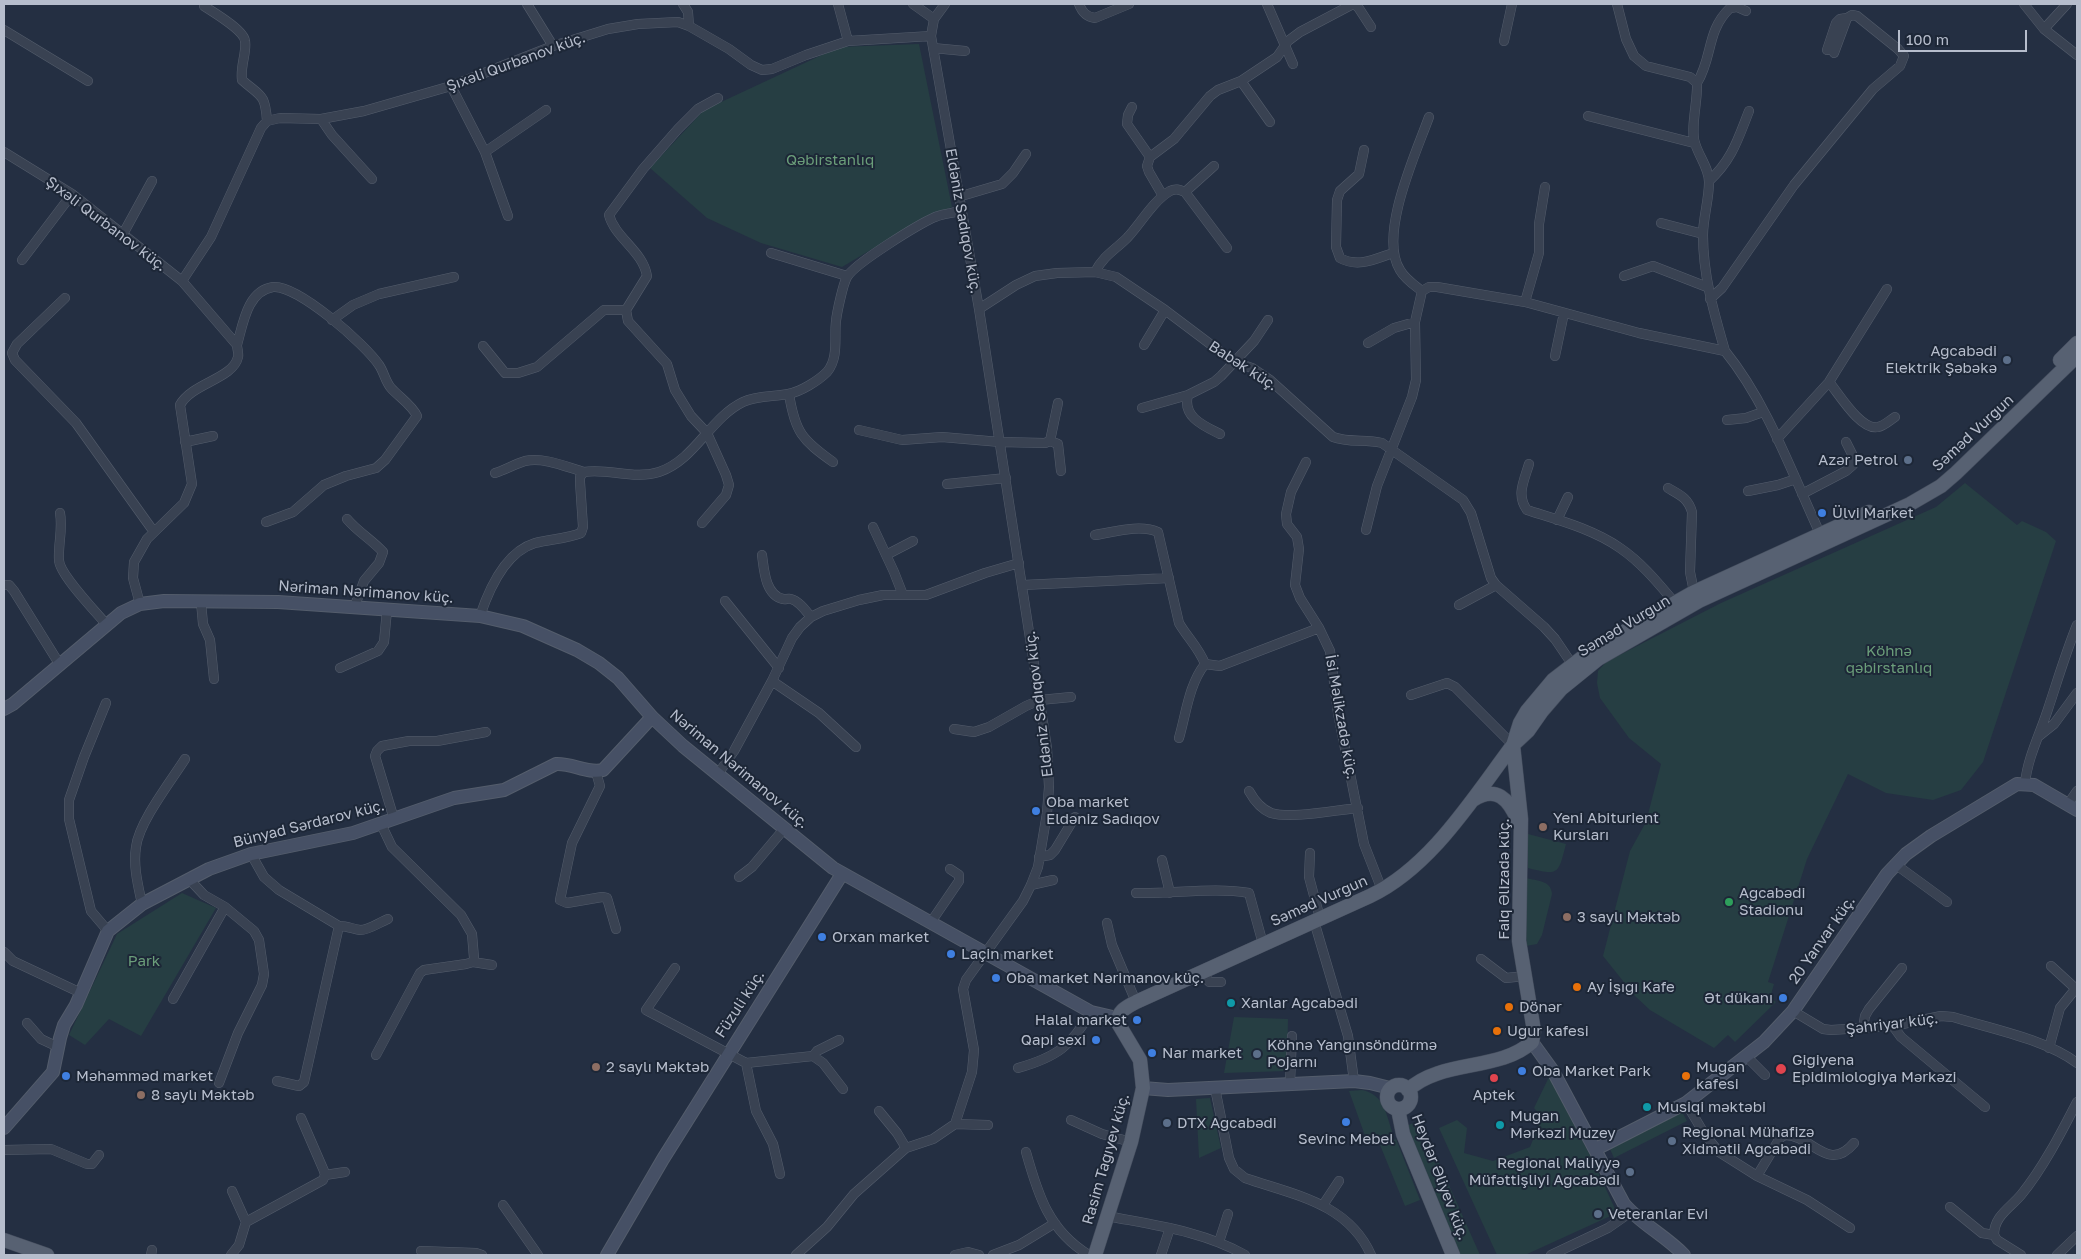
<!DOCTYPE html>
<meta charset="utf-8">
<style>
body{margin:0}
#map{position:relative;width:2081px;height:1259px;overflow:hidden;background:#242f42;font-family:"Golos Text",sans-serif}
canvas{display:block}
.frame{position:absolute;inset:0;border:5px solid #b6bdcc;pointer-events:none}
.scale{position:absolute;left:1898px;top:30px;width:129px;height:22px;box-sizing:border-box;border:2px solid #b6bdcc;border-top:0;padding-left:6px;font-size:15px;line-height:18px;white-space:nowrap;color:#b6bdcc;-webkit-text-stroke:4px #1d2737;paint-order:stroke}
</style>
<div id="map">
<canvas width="2081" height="1259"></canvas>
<div class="frame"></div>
<div class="scale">100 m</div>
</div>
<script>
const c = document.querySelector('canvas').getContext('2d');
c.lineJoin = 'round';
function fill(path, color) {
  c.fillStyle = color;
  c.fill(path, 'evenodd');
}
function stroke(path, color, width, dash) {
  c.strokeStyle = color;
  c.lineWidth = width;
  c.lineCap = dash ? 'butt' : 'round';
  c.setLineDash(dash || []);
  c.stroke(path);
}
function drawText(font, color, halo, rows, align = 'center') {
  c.font = font + ' "Golos Text",sans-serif';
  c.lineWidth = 4;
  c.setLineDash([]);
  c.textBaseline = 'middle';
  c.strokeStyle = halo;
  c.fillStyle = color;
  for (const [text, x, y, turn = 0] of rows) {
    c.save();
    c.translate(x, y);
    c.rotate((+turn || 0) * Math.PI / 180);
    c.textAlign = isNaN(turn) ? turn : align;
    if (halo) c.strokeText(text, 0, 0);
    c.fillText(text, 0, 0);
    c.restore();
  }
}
const green = new Path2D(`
 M919,44l33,163 -26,10 -84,50 -81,-24 -54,-25 -57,-50 54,-58 135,-63z
 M1965,483l52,42 5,-4 24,11 10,9 -73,221 -22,28 -28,10 -47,-7 -38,-19 -41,85 -39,123 6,2 -4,14 6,4 -41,40 -7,-7 -14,13 -64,-38 -15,-14 -32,-40 27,-105 16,-29 15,-58 -32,-26 -29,-40 -3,-15 1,-12 8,-9 115,-59 215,-96z
 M1528,834l38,10c-8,30 -6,32 -38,24z
 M1526,878c11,3 25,2 26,16l-10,41 -5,9 -11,2z
 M182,893l34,15 -75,128 -32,-17 -24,26 -16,-10 48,-101z
 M1234,1017l54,2 -1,52 -63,2z
 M1549,1077l43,82 25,54 -92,42h-28l-58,-127 18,-8 10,8 -3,25 29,8 37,-14 12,-30 -8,-9z
 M1362,1090c23,5 24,25 31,44l-25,10 -19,-53z
 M1210,1098l11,50 -22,10 -3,-59z
 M1682,1112l5,9 -73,37 -4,-9z
 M1420,1120l60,135h-20l-56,-128z
 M1396,1139l24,61 -15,6 -25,-61z`);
const street = new Path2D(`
 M527,4l26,42
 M683,4l5,8 1,14
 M838,4l10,37
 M913,4l21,15
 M1079,4c3,8 7,13 16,14l34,-14
 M1267,4l26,60
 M1617,4l9,35 8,17 12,10 44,11 7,6c1,17 -7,46 -2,60 4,14 14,25 14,39 0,18 -6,36 -6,53 0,41 11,78 22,116
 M2024,4l20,25
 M2067,4l-23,25 33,26
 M204,6c9,6 40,24 41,35 2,11 -5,25 -3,39 19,17 23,13 25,41
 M4,30l84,51
 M1504,41l8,-37
 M933,48l32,3
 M1827,50l9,-27 4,-4 7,-1
 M1241,81l29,41
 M1697,83c16,-26 9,-52 33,-75l7,-1 9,4
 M451,86l34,66 23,64
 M1132,107l-4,8 -1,9 23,33
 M1588,116l106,27
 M321,119l11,16 40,44
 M1364,150l-5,24 -19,17 -3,9 -1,47 4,11c18,10 35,1 53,-5
 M4,152l68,42 110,87
 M485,152l61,-42
 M1709,181c23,-21 29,-42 40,-70
 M1185,192l29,-26
 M1163,196l-14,-24 -2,-6 3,-9 24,-18 36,-43 8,-6 23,-9 36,-24 11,-16 12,-9 53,-28 5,3 13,20
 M958,197l44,-13 11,-11 13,-19
 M1661,223l42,11
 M123,234l29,-53
 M771,253l76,23
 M22,260l50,-66
 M1095,272c9,-17 20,-22 32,-34 14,-15 26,-37 43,-47 6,-3 10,-1 15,1l42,56
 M1624,276l29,-10 54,21
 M1422,291l7,-4h8l88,15 114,31 86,18c43,53 68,125 97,187
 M1422,291c-8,-6 -17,-12 -22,-21 -22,-35 16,-117 29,-153
 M65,298l-48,46 -5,9 3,7 61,63 78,109
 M1710,299l12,-11 72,-103 79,-96 27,-23 4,-10 -6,-7 -41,-33 -5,-1 -5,3 -13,35
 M1525,302l14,-49v-29l6,-37
 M979,309l37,-24 19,-9 22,-3 38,-1 21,5 49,33 69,52 18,6 18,12 63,57c16,6 32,2 49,6l81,57 8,13 20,65 5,7 48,42 11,12 17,25
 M332,320l21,-15 26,-11 75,-17
 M1368,343l26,-15 21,-6
 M237,345c6,-21 10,-54 36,-58 24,-3 93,58 106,78 5,7 6,16 12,23 8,9 21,17 26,28l-32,44 -9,8 -30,8 -22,9 -31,27 -27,10
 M1144,345l21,-35
 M483,346l22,27h13l19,-6 67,-57h22
 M1555,356l9,-43
 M1829,382c10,12 32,49 49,45 6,-1 12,-7 17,-10
 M789,394c6,38 13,46 44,68
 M1142,408l46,-13
 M1727,420l19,-2 17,-6
 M859,430l43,10 40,-3 58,5 45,1 5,-2 8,-38
 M1220,434c-16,-8 -38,-17 -32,-39l26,-13 7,-6 33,-35 14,-21
 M1777,439l52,-57 58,-93
 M1050,441l8,3 3,27
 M185,442l28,-6
 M1306,462l-15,30 -5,22 1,10 10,13 2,12 -4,36 5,13 19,30 11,23 8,62 26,131 18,46
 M1529,464c-5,17 -13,31 -2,46 31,10 66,19 93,38 22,15 38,35 55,55
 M495,473c10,-3 20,-9 30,-12 20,-4 41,6 59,11
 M947,484l59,-6
 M1668,488c12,7 20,10 24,24l-2,60 4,20
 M1748,491l30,-6 18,-6
 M1802,494l44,-23 7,-6v-9l-7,-14
 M60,513c3,16 -2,31 -1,47 0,14 37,52 48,65
 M347,519c11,13 25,21 36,33l-4,11 -15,18 -10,27
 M1557,520l11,-23
 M702,523l24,-28 3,-10 -3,-10 -19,-42 -16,-17 -16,-26 -8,-26 -39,-43 -2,-11 21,-34c-4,-25 -32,-38 -38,-61l34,-46 35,-40 20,-20 20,-11
 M873,527l21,45 9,23
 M1366,530l11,-44 35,-89 4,-17 -1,-58 7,-31
 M1095,535c19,-3 45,-11 63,-3l21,91c8,14 20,25 26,41l15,2 99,-38
 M762,555c2,14 3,40 21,44 2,1 5,-1 8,0 8,2 15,12 20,18
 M886,555l27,-14
 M4,585h5l5,6 46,74
 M1023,585l146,-7
 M725,601l54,67
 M201,602l2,22 7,16 4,39
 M140,604l-7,-26 1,-16 13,-23 37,-36 8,-19 -12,-79c12,-22 53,-26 58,-48 1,-3 -1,-9 -1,-12l-55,-64 29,-44 50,-109 6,-7 13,-3 41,1 43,-8 87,-25 102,-40 55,-17 30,-5 40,-2 11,4 40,23 22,16 11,5 10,-1 34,-14 42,-14 83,-5
 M1459,605l37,-20
 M480,616c9,-27 25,-64 55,-73 15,-4 31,-4 46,-10l2,-6 -3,-45v-5l4,-5c25,-4 50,8 75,0 36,-12 51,-54 84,-70 14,-7 30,-5 45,-8 12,-2 30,-13 39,-22 12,-14 7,-35 9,-51 1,-9 7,-37 11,-44 8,-14 72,-53 88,-60 8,-3 17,-4 26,-6
 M340,668l38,-17 6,-9 3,-32
 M772,681l47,32 37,34
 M1411,695l36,-12 8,4 58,58
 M106,703l-22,54 -15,43v19l22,92 17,20
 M954,729l20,3 15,-5 37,-21 14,-6 31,-3
 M2039,736l15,-12 23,-31
 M1179,738c7,-24 10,-54 26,-74
 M596,772l4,14 -28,57 -12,57 7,3 35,-6 5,1 9,31
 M718,774l16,-23 38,-70 20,-43 8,-11 11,-10 12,-6 36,-11 24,-5h43l59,-22 34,-10
 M2025,783c3,-27 16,-51 24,-77 9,-27 17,-54 28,-81
 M1249,791c5,9 12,18 22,22 21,6 64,-3 87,-5
 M2068,804l9,-13
 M394,819l-19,-63 2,-5 5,-5 27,-5h28l49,-9
 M1310,853l-1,24 11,41
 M251,854l13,23 15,13 60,36c8,0 14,3 21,4 9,0 20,-8 28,-11
 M1039,857l11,-2 5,-5 20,-33
 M1162,860l8,33
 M1895,864l52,38
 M739,877l13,-10 32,-38
 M189,879l15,16 21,12 29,24 5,9 5,34 -2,11 -24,48 -19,50
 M1031,885l22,-5
 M1136,893c37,1 79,-6 113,0l14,51
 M142,904c-4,-19 -9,-38 -6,-57 3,-25 35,-66 49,-88
 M1314,921l34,115 6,45
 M931,922l28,-41v-6l-9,-6
 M1107,923l5,22 24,57
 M4,952l9,9 68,32
 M1481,959l25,19 19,-2
 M473,962l19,3
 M2051,966l24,22
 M675,968l-29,42 100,53 67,-7 4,-5 22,-11
 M1203,972l6,10h12
 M173,999l52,-92
 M1793,1011l30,18 8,1 62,-4 48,-10 12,1c39,12 92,22 124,46
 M27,1023l14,16 17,8
 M1893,1026l8,11 84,70
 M1863,1028l2,-12 4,-7 33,-41
 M2049,1048l11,-40 17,-21
 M376,1055l44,-82 4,-3 42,-6 7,-2 1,-4 -2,-24 -11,-19 -69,-68 -11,-23
 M813,1056l10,7 20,26
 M1746,1056l19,19
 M746,1063l10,48 17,33 7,30
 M1018,1068c39,-11 53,-22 73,-56
 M277,1081l22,5 5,-4 35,-156
 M1290,1083l2,-47
 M1215,1088l14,70 5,11 11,9c49,17 103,25 126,77
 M1686,1103l19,32 14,17 38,24 50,24 43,28
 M879,1111l18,22 9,15
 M1071,1120l31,14 29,8
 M955,1124l33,1
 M4,1150l47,-1 36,15h5l7,-9
 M1026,1152c12,43 23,79 63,103
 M325,1175l20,-3
 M1757,1176l23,-38 5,-3c27,0 43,39 69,8
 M232,1191l14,31
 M503,1205l35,50
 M1323,1205l16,-24
 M1950,1207l32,26 12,2
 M1107,1216c46,9 96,15 138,39
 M1219,1242l9,-28
 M421,1251l55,2 6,2
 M151,1255l1,-5
 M231,1255l8,-10 7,-23 77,-42 2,-5 -1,-4 -23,-53
 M796,1255l31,-28 27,-33 52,-46 27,-9 22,-15 17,-52 2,-22 -11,-61 3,-9 57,-79 8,-16 7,-18 9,-54 2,-26 -2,-39 -68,-439 -48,-273 3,-17 11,-15
 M955,1255l13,-3 11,3
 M993,1255l26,-10 36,-22
 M1161,1255l9,-27
 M1551,1255l57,-27 23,-16
 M2021,1255l-24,-15 -3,-5c0,-19 16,-27 27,-40 22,-27 40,-62 56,-93
 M2057,1255l20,-19`);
const secondary = new Path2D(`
 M4,709l9,-5 108,-91 19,-9 24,-3 114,1 202,14 43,10 54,24 22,13 19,15 34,39 31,29 150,122 258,144 26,6
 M1532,1042l21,29 71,133c17,20 42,32 60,51
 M1143,1088l25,2 186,-9 16,2 20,5
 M4,1128l49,-56 7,-34 4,-13 12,-20 32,-74 34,-27 67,-35 42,-15 102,-21 101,-35 50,-8 52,-26c16,-1 32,10 47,6l49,-53
 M1596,1149l90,-46 78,-61 29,-31 94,-137 19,-20 25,-18 86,-52 17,1 43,25
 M607,1255l56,-96 179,-285`);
const primary = new Path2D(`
 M2060,360l17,-17
 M1473,800c23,-15 36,-1 45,21
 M1387 1097a12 12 0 1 1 24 0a12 12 0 1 1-24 0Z
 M1408,1090c33,-31 91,-18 124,-48l2,-11 -15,-90 2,-122 -8,-74 7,-22 7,-12 26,-31 39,-30 102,-58 175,-80
 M1398,1109l5,25 50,121
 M4,1240l43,15
 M1095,1255l36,-113 12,-54 -3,-28 -22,-37c-1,-12 9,-16 18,-21l234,-106c61,-29 103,-98 143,-151l15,-14 14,-20 19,-22 37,-30 101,-58 211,-97 31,-18 15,-13 121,-117`);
const markers = [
 [2007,360,5,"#5c6f8a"],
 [1908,460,5,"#5c6f8a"],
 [1822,513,5,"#3f7fe0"],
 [1036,811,5,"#3f7fe0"],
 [1543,827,5,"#8d6e63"],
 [1729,902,5,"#2e9e5b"],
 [1567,917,5,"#8d6e63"],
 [822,937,5,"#3f7fe0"],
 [951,954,5,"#3f7fe0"],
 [996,978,5,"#3f7fe0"],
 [1577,987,5,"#e8710a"],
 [1783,998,5,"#3f7fe0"],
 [1231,1003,5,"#0f9aa8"],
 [1509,1007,5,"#e8710a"],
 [1137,1020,5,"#3f7fe0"],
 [1497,1031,5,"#e8710a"],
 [1096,1040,5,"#3f7fe0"],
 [1152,1053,5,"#3f7fe0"],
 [1257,1054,5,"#5c6f8a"],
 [596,1067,5,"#8d6e63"],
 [1781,1069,6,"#e0444e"],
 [1522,1071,5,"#3f7fe0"],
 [66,1076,5,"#3f7fe0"],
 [1686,1076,5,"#e8710a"],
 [1494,1078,5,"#e0444e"],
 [141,1095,5,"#8d6e63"],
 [1647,1107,5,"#0f9aa8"],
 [1346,1122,5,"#3f7fe0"],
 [1167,1123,5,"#5c6f8a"],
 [1500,1125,5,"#0f9aa8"],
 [1672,1141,5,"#5c6f8a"],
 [1630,1172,5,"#5c6f8a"],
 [1598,1214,5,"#5c6f8a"]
];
const streetNames = [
 ["Şıxəli Qurbanov küç.",516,62,-20],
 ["Eldəniz Sadıqov küç.",963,221,80],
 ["Şıxəli Qurbanov küç.",106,224,37],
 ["Babək küç.",1243,366,33],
 ["Səməd Vurğun",1973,433,-43],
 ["Nəriman Nərimanov küç.",366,592,4],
 ["Səməd Vurğun",1624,626,-31],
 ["Eldəniz Sadıqov küç.",1039,704,-97],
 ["İsi Məlikzadə küç.",1341,717,80],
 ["Nəriman Nərimanov küç.",739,769,40],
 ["Bünyad Sərdarov küç.",309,824,-14],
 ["Faiq Əlizadə küç.",1504,879,-90],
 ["Səməd Vurğun",1319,901,-24],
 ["20 Yanvar küç.",1822,940,-55],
 ["Füzuli küç.",740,1004,-57],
 ["Şəhriyar küç.",1892,1024,-7],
 ["Rasim Tağıyev küç.",1106,1159,-74],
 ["Heydər Əliyev küç.",1440,1177,69]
];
const parkNames = [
 ["Qəbirstanlıq",830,160],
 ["Köhnə",1889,651],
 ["qəbirstanlıq",1889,668],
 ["Park",144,961]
];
const poiNames = [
 ["Ağcabədi",1997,351,"right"],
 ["Elektrik Şəbəkə",1997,368,"right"],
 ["Azər Petrol",1898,460,"right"],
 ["Ülvi Market",1832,513],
 ["Oba market",1046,802],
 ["Eldəniz Sadıqov",1046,819],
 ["Yeni Abiturient",1553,818],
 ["Kursları",1553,835],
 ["Ağcabədi",1739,893],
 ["Stadionu",1739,910],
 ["3 saylı Məktəb",1577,917],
 ["Orxan market",832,937],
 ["Laçin market",961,954],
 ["Oba market Nərimanov küç.",1006,978],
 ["Ay İşığı Kafe",1587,987],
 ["Әt dükanı",1773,998,"right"],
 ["Xanlar Ağcabədi",1241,1003],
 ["Dönər",1519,1007],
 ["Halal market",1127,1020,"right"],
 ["Uğur kafesi",1507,1031],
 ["Qapi sexi",1086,1040,"right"],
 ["Köhnə Yanğınsöndürmə",1267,1045],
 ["Pojarnı",1267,1062],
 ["Nar market",1162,1053],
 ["Gigiyena",1792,1060],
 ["Epidimiologiya Mərkəzi",1792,1077],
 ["2 saylı Məktəb",606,1067],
 ["Muğan",1696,1067],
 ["kafesi",1696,1084],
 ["Oba Market Park",1532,1071],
 ["Məhəmməd market",76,1076],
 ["8 saylı Məktəb",151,1095],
 ["Aptek",1494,1095,"center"],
 ["Musiqi məktəbi",1657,1107],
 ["Muğan",1510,1116],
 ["Mərkəzi Muzey",1510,1133],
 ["DTX Ağcabədi",1177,1123],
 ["Regional Mühafizə",1682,1132],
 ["Xidmətii Ağcabədi",1682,1149],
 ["Sevinc Mebel",1346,1139,"center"],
 ["Regional Maliyyə",1620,1163,"right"],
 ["Müfəttişliyi Ağcabədi",1620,1180,"right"],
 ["Veteranlar Evi",1608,1214]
];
fill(green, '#263e43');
stroke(street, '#545d6c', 10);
stroke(secondary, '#545d6c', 14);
stroke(primary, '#424b5b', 15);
stroke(street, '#394252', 9);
stroke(secondary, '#465065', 12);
stroke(primary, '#576172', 14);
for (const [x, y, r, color] of markers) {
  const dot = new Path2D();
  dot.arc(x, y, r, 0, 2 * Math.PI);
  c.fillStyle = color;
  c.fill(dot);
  stroke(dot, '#1d2737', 2);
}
drawText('15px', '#b6bdcc', '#1d2737', streetNames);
drawText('15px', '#6b9e7a', '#1d2737', parkNames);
drawText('15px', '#b6bdcc', '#1d2737', poiNames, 'left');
</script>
